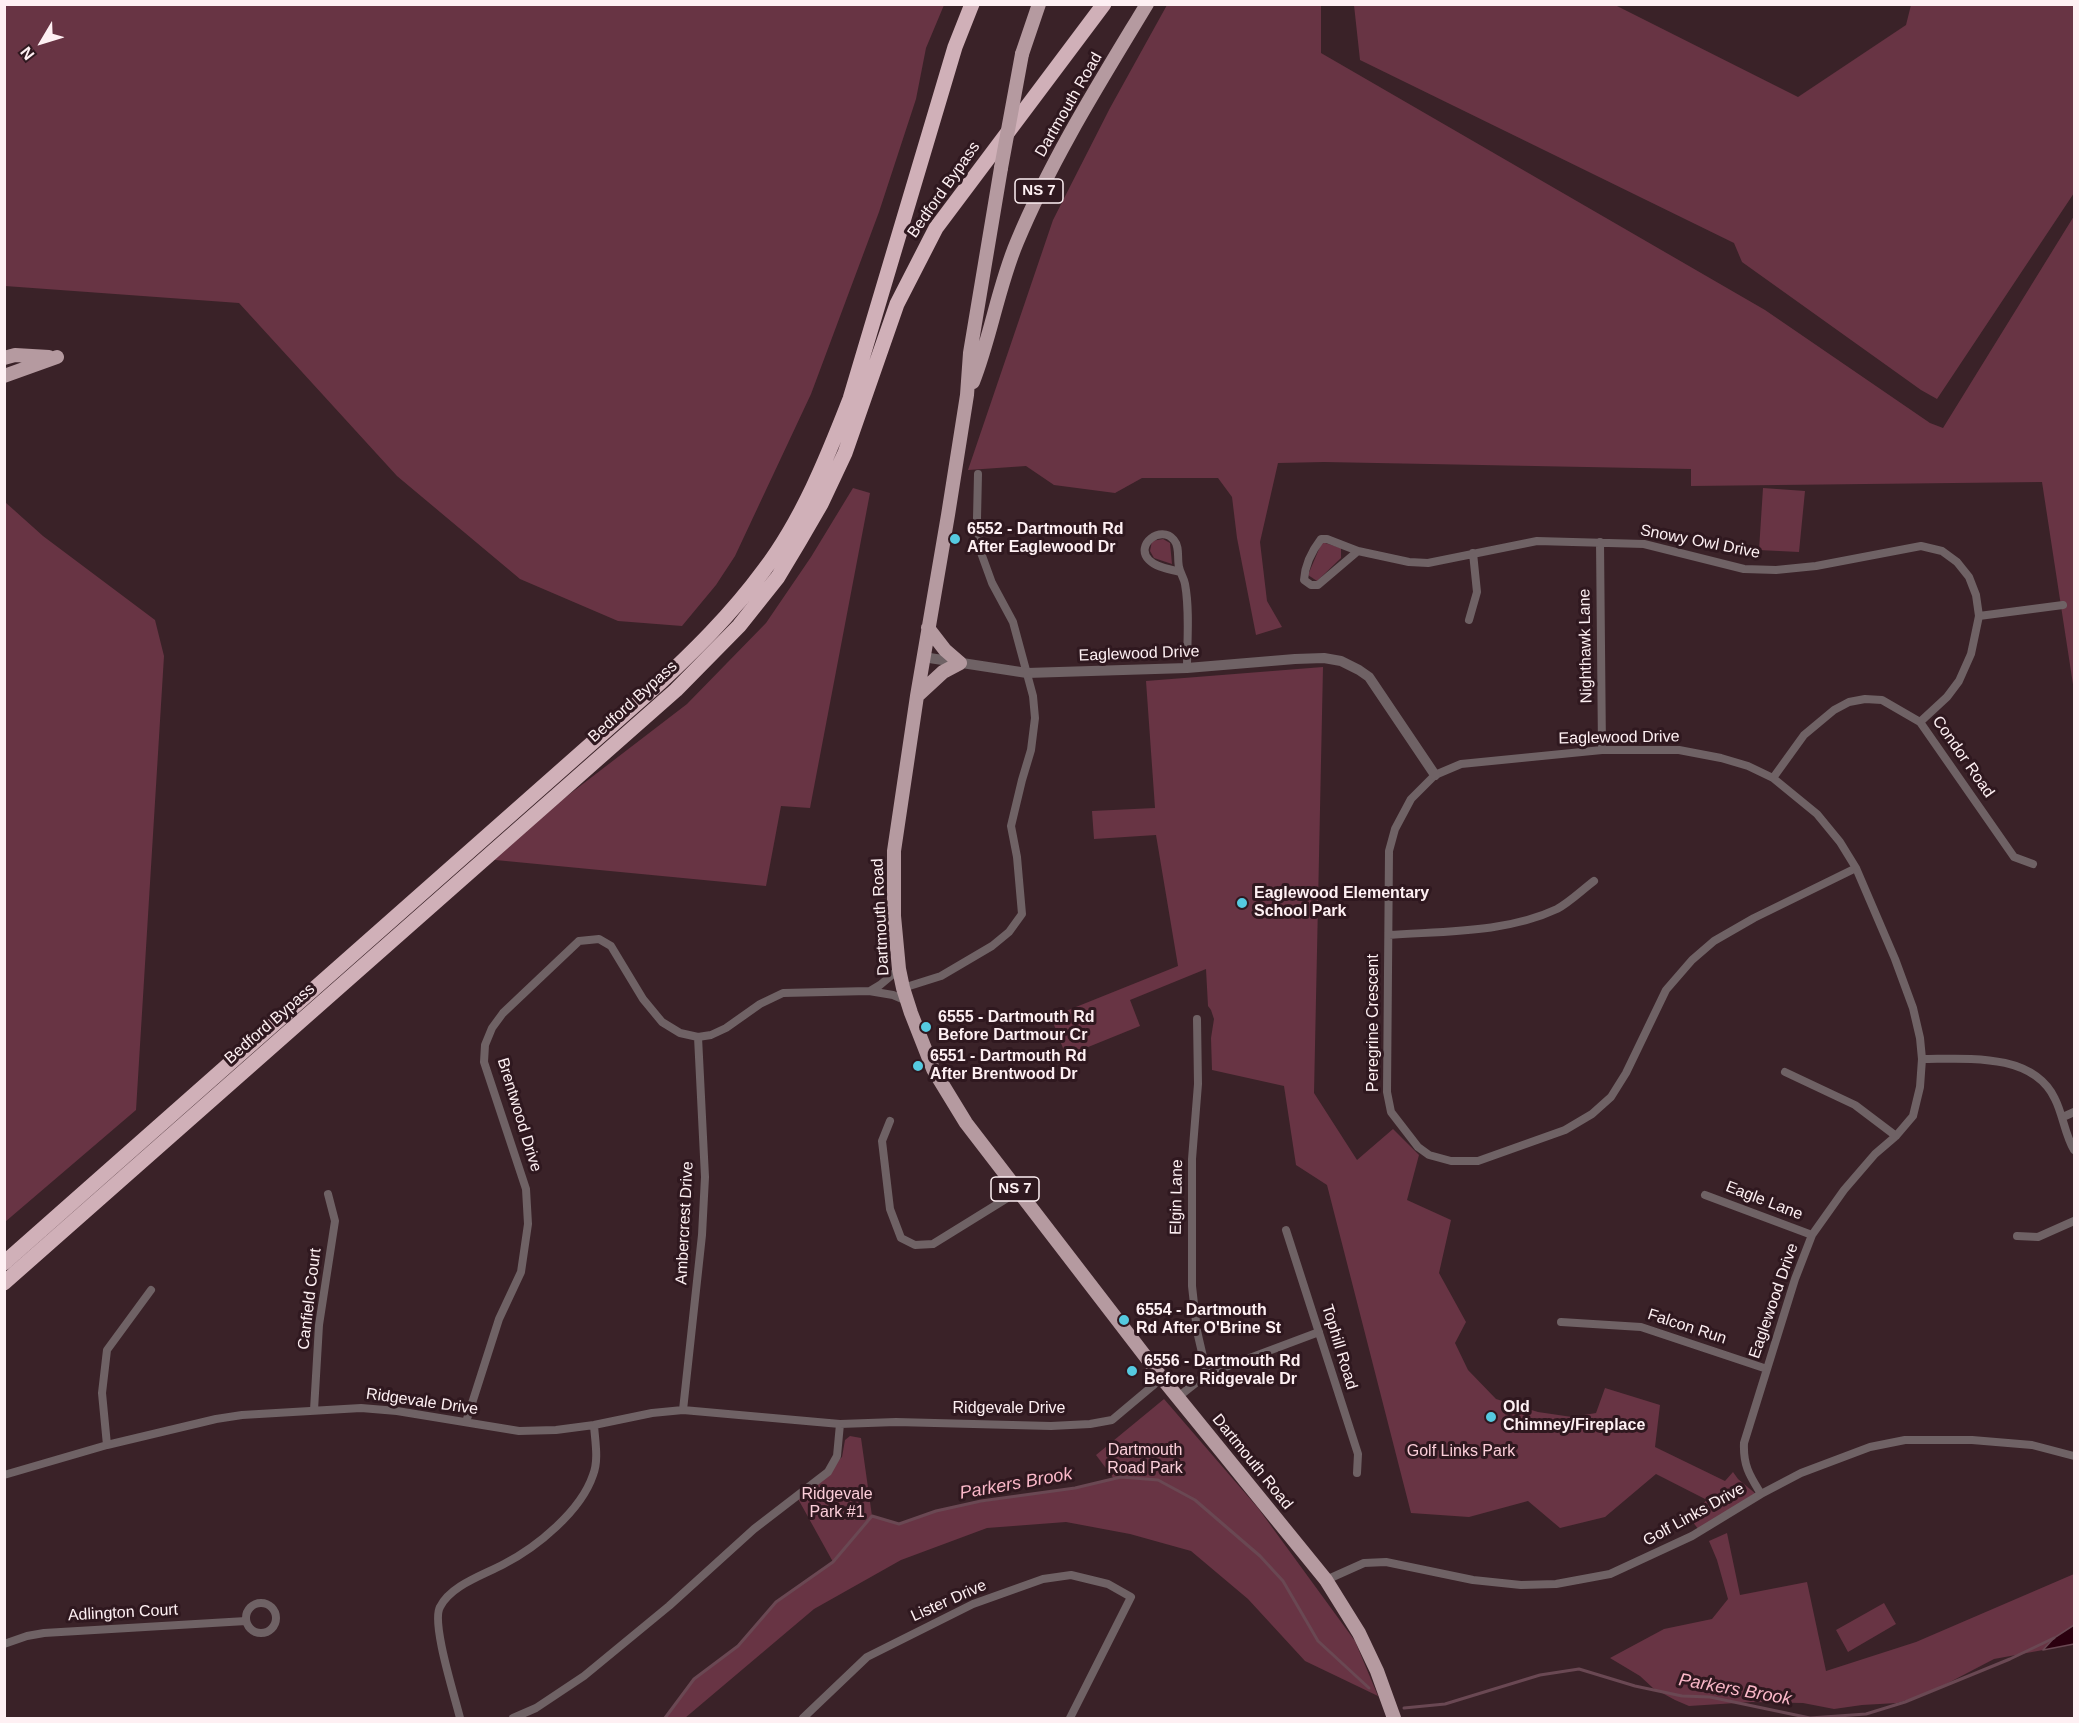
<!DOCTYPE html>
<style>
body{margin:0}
#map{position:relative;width:2079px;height:1723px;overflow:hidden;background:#3a2228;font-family:Arial,sans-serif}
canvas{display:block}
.frame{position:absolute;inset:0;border:6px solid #fef0f3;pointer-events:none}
.north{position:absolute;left:12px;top:12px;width:60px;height:60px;-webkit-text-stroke:4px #2f181f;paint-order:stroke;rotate:232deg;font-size:16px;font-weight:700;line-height:24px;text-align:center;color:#fef0f3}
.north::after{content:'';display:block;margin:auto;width:21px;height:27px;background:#fef0f3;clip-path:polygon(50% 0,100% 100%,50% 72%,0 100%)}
</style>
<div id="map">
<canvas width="2079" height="1723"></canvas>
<div class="frame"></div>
<div class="north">N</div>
</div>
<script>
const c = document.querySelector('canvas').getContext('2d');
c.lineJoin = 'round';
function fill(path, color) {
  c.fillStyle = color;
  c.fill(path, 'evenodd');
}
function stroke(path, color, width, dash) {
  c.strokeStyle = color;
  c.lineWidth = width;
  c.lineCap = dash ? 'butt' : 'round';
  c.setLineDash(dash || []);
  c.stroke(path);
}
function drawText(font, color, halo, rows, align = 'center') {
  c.font = font + ' Arial,sans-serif';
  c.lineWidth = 6;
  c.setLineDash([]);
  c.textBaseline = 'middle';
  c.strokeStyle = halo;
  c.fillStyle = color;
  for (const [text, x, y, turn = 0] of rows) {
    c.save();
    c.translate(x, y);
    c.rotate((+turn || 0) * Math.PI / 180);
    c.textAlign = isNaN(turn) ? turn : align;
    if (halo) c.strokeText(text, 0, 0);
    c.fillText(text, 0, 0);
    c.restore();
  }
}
const green = new Path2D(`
 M4,5l1,-1 939,1 -18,43 -10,51 -37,113 -68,182 -76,162 -19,29 -34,41 -64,-5 -98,-42 -123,-103 -158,-173 -234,-17z
 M1167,5h154v48l444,257 165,113 13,5 131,-212v475l-32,-209 -351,4v-17l-367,-7 -46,1 -18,79 7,59 15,26 -26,8 -19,-97 -5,-41 -14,-19h-76l-27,15 -61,-8 -28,-19 -58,4 85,-250 57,-112z
 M1354,5h261l183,92 108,-72 5,-20h163v188l-137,206 -16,-9 -179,-128 -8,-19 -374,-183z
 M853,488l17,5 -60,315 -29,-2 -15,80 -281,-27 202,-155 79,-81 45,-66z
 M1763,488l42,3 -6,61 -40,-2z
 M5,502l38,34 112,84 9,36 -28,454 -131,112z
 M1163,539l7,4 2,21 -18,-6 -4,-7 2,-10z
 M1322,542l19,6v10l-24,23 -9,-6z
 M1323,667l-9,426 43,67 36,-31 26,26 -12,45 44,20 -12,53 27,49 -11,21 13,27 28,29 42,13 34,5 24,-4 9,-25 55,17 -5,42 70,34 8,-9 5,7 18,15 -57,36 -11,-14 19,-16 -51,-26 -51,43 -45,11 -32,-27 -59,16 -58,-4 -84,-328 -31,-20 -12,-79 -72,-16 -1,-32 3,-19 -3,-9 -3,-4 -2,-37 -76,31 10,26 -74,30 -15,-39 127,-51 -22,-131 -62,4 -2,-28 63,-3 -9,-127z
 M1164,1399l94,109 97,133 23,55 -73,-35 -57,-62 -57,-48 -61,-17 -64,-12 -79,6 -86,32 -87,49 -129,109h-20l29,-39 44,-33 38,-44 57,-40 -36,-65 45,-40 3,-17 5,-4 11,2 11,78 27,8 37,-13 38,-8 101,-15 39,-9 -18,-24z
 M1727,1533l13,62 67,-13 19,89 90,-29 158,-68v51l-20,13 -11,12 -49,9 -67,35 -30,9 -35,2 -28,4 -31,-6 -51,-1 -63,4 -14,-6 -22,-12 -13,-12 -30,-18 54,-29 48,-10 16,-20 -11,-39 -8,-19z
 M1884,1603l12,21 -48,28 -12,-22z`);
const water = new Path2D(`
 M2074,1625v19l-31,6 11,-12z`);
const stream = new Path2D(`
 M1404,1708l41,-4 95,-29 39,-6 56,17 47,10 28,1 100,21 56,-4 39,-12 105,-43 44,-21
 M665,1718l29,-39 44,-33 38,-44 57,-40 39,-46 27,8 37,-13 45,-10 94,-13 46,-11 37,3 37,20 65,56 23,25 35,60 51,47`);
const minor = new Path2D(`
 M1600,542l2,208
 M1358,551l-40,34h-7l-7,-5c1,-16 7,-28 17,-41h6l31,12 51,11 19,1 109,-22 107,3 100,25 32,1 40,-4 105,-20 21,5 15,11 12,15 7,18 3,21 -8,38 -12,27 -12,16 -27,25
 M1180,572c-10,-3 -23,-4 -31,-12 -15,-15 12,-36 25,-20 6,7 3,18 5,27 1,6 5,11 6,17 5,27 2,57 2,84
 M1979,616l84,-11
 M1469,620l8,-28 -4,-39
 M1773,778l31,-43 30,-25 15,-8 16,-3 17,1 38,22 94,135 19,7
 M1389,935c55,-4 117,-2 168,-26 13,-7 25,-19 37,-28
 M903,988l38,-12 51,-30 17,-14 13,-18 -5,-57 -6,-31 11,-46 9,-30 4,-32 -2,-22 -20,-74 -21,-39 -12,-33 -3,-32 1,-44
 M870,991l10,-6 19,-16
 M1197,1019l1,65 -6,75v127l5,45 10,43
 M1922,1059c44,0 111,-7 133,40 8,16 10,36 19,51
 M1785,1072l70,33 41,31
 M2063,1117l11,-5
 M890,1121l-8,20 8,68 11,29 14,7 18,-1 84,-52
 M1705,1195l107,40
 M1286,1230l72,224 -1,19
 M2017,1236l21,1 36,-16
 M1561,1322l80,5 126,42
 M1178,1397l29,-23 112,-42
 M314,1410l5,-85 16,-104 -7,-27
 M683,1410l19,-175 3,-58 -7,-140
 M466,1422l33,-103 22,-47 7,-48 -2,-35 -42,-127 1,-17 7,-17 11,-15 76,-72 20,-2 12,7 32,53 19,23 18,11 18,4 13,-2 15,-7 34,-24 23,-11 86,-2 24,4 14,6
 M107,1445l-5,-52 5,-43 44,-60
 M4,1475l103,-30 109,-26 26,-4 119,-7 36,3 122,20 37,-1 38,-5 58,-12 31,-3 157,14 56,-2 155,4 39,-2 22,-4 50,-42
 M1761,1494c-11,-18 -18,-28 -17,-51l51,-164 17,-44 32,-45 31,-36 21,-18 17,-20 7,-29 2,-28 -2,-21 -7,-30 -18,-49 -39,-91 -16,-26 -23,-28 -44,-36 -25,-12 -27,-8 -42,-8h-77l-141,14 -26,11 -24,24 -16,30 -6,22 -2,241 4,20 27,35 11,8 22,6h27l87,-31 27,-16 19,-17 15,-24 40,-83 26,-30 22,-19 40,-23 102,-50
 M1326,1580l38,-17 22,-1 87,18 48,5 35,-1 54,-10 82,-38 69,-42 40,-21 69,-26 35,-7h67l60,5 42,11
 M246 1618a15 15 0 1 1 30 0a15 15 0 1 1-30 0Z
 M4,1644l23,-8 17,-3 202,-12
 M460,1718c-5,-21 -29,-95 -20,-111 11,-22 44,-32 64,-43 33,-17 77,-53 89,-89 6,-15 2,-34 1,-50
 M513,1718l23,-10 48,-32 85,-70 85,-77 74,-57 9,-16 3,-32
 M803,1718l64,-61 106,-53 70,-25 28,-4 37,9 23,13 -61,121`);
const tertiary = new Path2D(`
 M923,657l104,16 160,-5 108,-9 29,-1 17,3 18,9 10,7 66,98`);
const primary = new Path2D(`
 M1022,54l17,-50
 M1001,168l-31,185 -3,42 -19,120 -31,181 -23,155v65l5,53 4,19 8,25 22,56 33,54 196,255 164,202 33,53 18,38 17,47
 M4,358l11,-3 34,2
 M4,376l53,-19
 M973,382c18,-46 25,-95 44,-140 35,-84 83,-160 130,-238
 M917,696l26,-24 17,-9 -15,-13 -17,-22`);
const motorway = new Path2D(`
 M4,1263l648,-573c40,-37 79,-75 112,-120 38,-50 63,-112 86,-171l105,-352 17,-43
 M4,1283l672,-593 63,-64 39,-49 21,-35 22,-38 24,-51 52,-149 39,-76 168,-224`);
const primaryBridge = new Path2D(`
 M1001,168l21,-114`);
const markers = [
 [955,539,6,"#55cae0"],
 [1242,903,6,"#55cae0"],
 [926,1027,6,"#55cae0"],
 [918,1066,6,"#55cae0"],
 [1124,1320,6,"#55cae0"],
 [1132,1371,6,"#55cae0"],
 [1491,1417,6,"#55cae0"]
];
const shields = [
 [1039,191,48],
 [1015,1189,48]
];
const shieldNames = [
 ["NS 7",1039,191],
 ["NS 7",1015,1189]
];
const streetNames = [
 ["Dartmouth Road",1069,105,-60],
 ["Bedford Bypass",944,190,-55],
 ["Snowy Owl Drive",1700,542,11],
 ["Nighthawk Lane",1586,646,-91],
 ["Eaglewood Drive",1139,654,-2],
 ["Bedford Bypass",633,702,-42],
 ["Eaglewood Drive",1619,738,-1],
 ["Condor Road",1963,757,55],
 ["Dartmouth Road",881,917,-93],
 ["Peregrine Crescent",1374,1023,-90],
 ["Bedford Bypass",270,1024,-41],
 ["Brentwood Drive",519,1115,73],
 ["Elgin Lane",1177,1197,-89],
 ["Eagle Lane",1764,1201,21],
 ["Ambercrest Drive",685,1223,-87],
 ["Canfield Court",310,1299,-83],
 ["Eaglewood Drive",1774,1301,-71],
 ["Falcon Run",1687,1327,18],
 ["Tophill Road",1339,1347,73],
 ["Ridgevale Drive",422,1402,8],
 ["Ridgevale Drive",1009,1409],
 ["Dartmouth Road",1252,1462,51],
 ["Golf Links Drive",1694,1515,-29],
 ["Lister Drive",949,1601,-24],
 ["Adlington Court",123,1613,-3]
];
const poiNames = [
 ["6552 - Dartmouth Rd",967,530],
 ["After Eaglewood Dr",967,548],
 ["Eaglewood Elementary",1254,894],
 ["School Park",1254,912],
 ["6555 - Dartmouth Rd",938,1018],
 ["Before Dartmour Cr",938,1036],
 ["6551 - Dartmouth Rd",930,1057],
 ["After Brentwood Dr",930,1075],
 ["6554 - Dartmouth",1136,1311],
 ["Rd After O'Brine St",1136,1329],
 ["6556 - Dartmouth Rd",1144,1362],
 ["Before Ridgevale Dr",1144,1380],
 ["Old",1503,1408],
 ["Chimney/Fireplace",1503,1426]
];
const parkNames = [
 ["Dartmouth",1145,1451],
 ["Road Park",1145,1469],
 ["Golf Links Park",1461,1452],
 ["Ridgevale",837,1495],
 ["Park #1",837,1513]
];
const waterNames = [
 ["Parkers Brook",1016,1484,-10],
 ["Parkers Brook",1735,1690,10]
];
fill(green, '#683444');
fill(water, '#2b000f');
stroke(water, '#6a4853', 1.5);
stroke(stream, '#6a4853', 3);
stroke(minor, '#6f6265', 8);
stroke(tertiary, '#6f6265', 10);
stroke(primary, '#b59aa0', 14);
stroke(motorway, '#d0b0b8', 15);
stroke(primaryBridge, '#b59aa0', 14);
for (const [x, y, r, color] of markers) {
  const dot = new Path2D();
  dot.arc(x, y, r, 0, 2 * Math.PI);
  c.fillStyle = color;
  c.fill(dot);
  stroke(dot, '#2f181f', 2);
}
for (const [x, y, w] of shields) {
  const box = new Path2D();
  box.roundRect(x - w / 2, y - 12, w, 24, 4.5);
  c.fillStyle = '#2f181f';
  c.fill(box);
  stroke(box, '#fef0f3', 1.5);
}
drawText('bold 15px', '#fef0f3', null, shieldNames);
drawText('16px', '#fef0f3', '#2f181f', streetNames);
drawText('bold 16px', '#fef0f3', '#2f181f', poiNames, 'left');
drawText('16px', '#fbced9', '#2f181f', parkNames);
drawText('italic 18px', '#fbb8c9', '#2f181f', waterNames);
</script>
